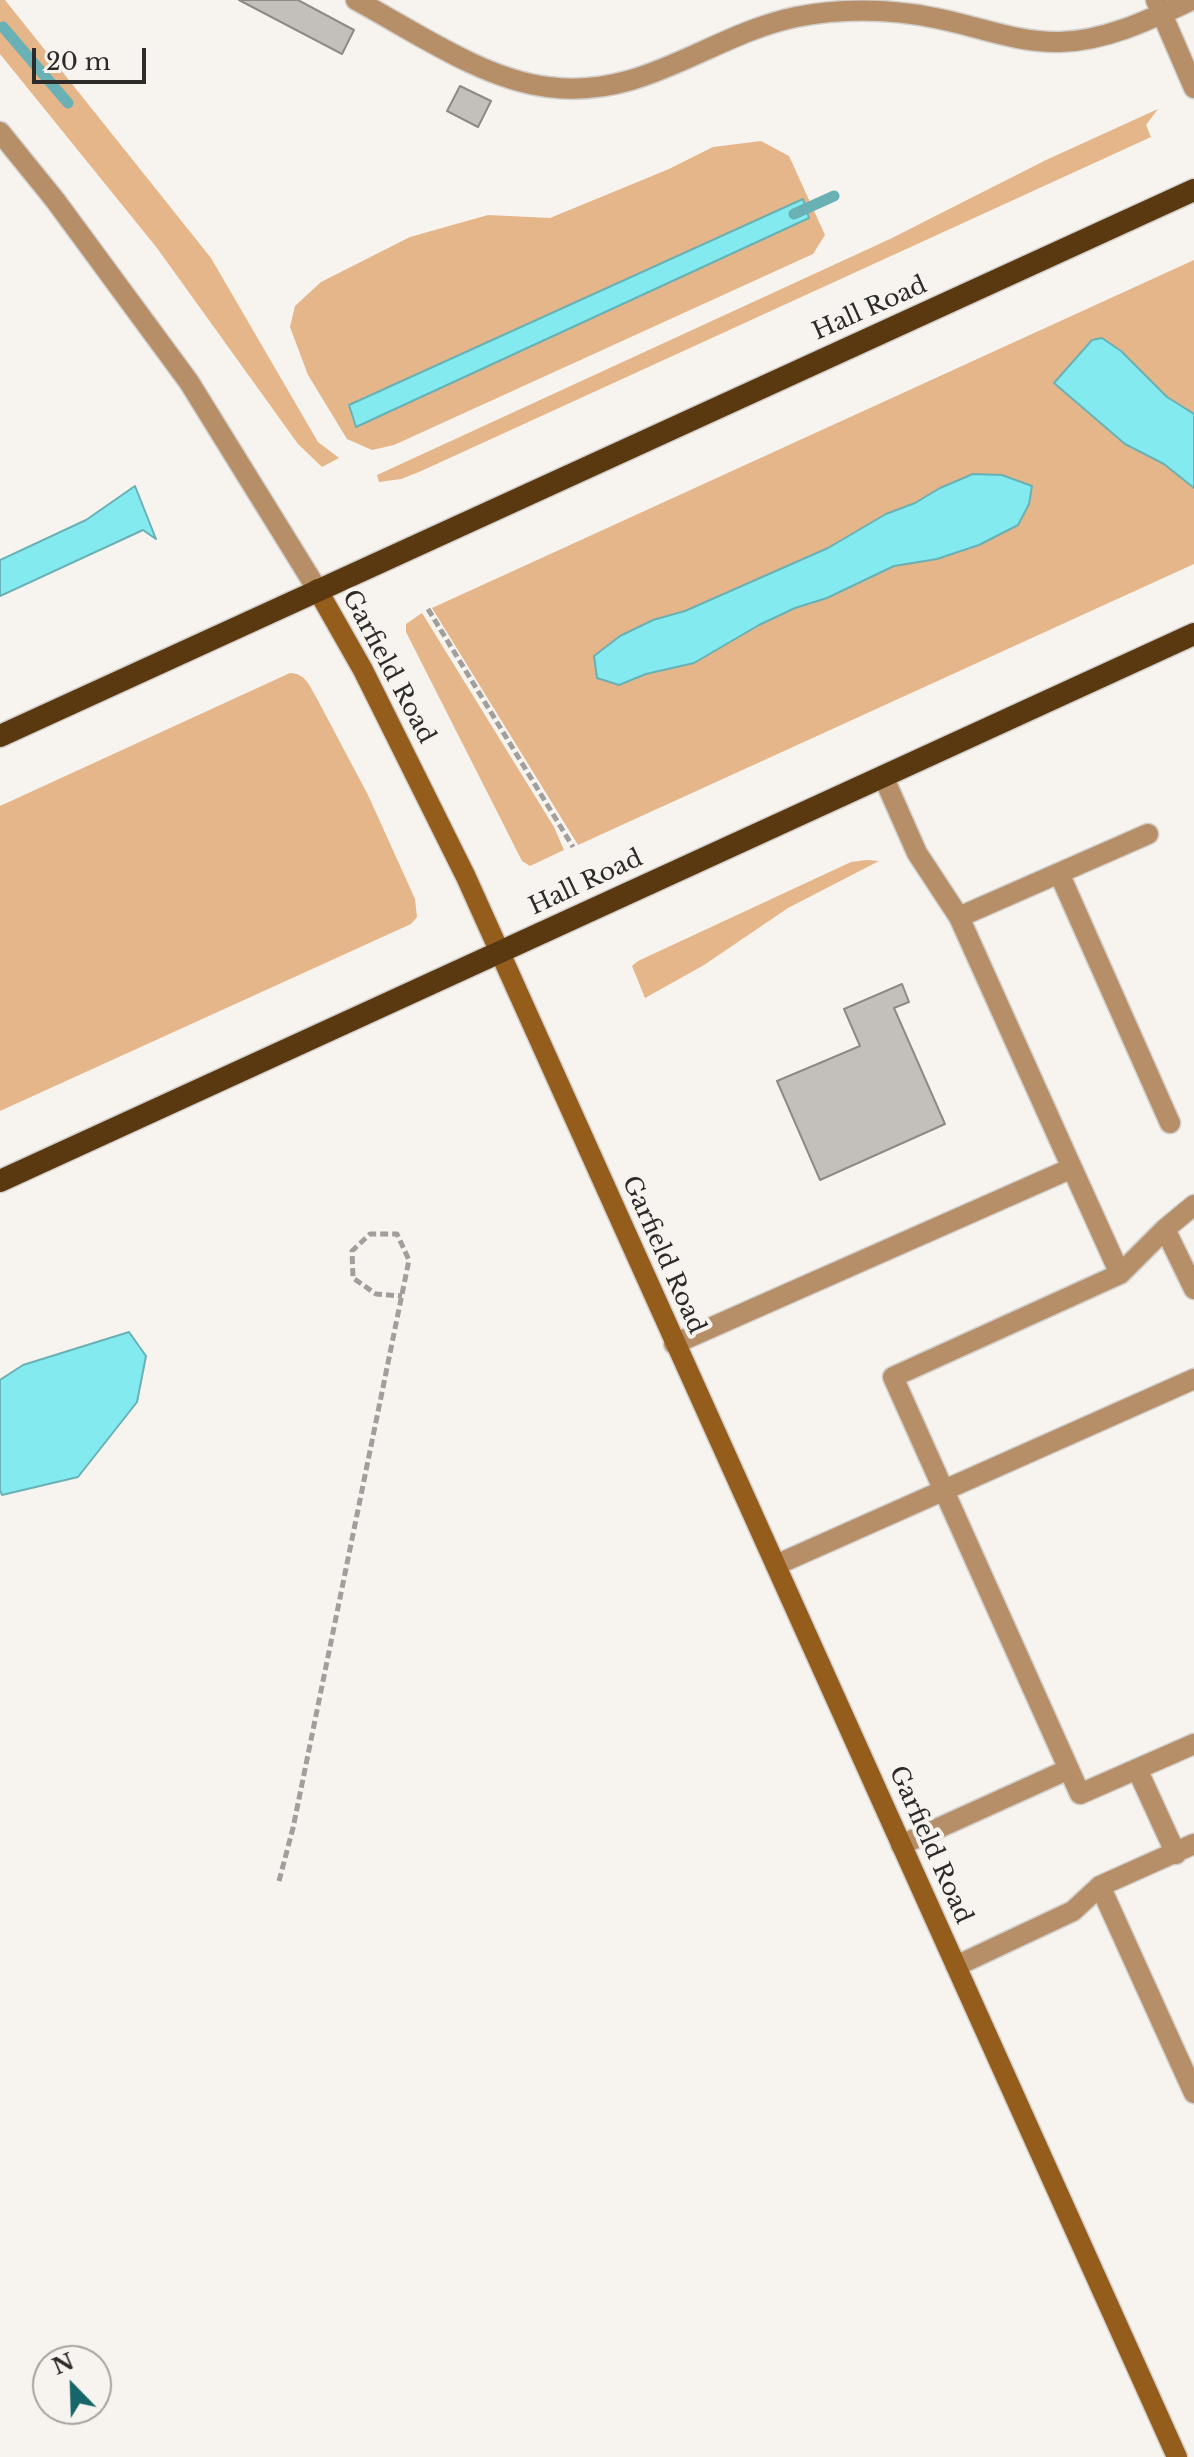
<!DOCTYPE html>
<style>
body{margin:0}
#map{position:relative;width:1194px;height:2457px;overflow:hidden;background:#f7f3ee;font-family:"Libre Baskerville",serif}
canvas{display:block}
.north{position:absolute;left:32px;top:2345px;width:80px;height:80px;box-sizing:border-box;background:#f7f3ee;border:2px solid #a6a3a0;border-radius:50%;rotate:337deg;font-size:22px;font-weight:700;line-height:32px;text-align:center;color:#2d2b2a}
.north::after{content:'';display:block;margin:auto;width:28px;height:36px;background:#176569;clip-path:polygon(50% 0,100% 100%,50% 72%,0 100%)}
.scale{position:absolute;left:32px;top:48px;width:114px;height:36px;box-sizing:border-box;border:4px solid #2d2b2a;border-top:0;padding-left:10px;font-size:24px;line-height:28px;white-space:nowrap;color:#2d2b2a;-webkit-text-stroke:6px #f7f3ee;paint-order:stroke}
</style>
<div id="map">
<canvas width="1194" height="2457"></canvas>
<div class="north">N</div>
<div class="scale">20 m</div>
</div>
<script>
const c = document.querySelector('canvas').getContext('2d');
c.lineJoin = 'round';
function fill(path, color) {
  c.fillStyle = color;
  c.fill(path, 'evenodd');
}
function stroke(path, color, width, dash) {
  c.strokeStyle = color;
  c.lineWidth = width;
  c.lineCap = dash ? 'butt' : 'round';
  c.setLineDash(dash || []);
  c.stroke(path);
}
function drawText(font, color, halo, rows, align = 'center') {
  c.font = font + ' "Libre Baskerville",serif';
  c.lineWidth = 8;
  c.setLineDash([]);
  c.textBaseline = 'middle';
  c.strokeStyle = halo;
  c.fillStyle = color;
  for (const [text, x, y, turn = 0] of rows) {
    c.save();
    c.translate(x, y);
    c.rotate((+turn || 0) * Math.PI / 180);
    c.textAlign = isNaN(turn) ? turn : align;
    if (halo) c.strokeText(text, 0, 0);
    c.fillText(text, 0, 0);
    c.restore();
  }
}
const green = new Path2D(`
 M0,0h5l206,258 107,184 21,16 -17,9 -24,-23 -141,-196 -157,-194z
 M1158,109l-12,16 5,12 -732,335 -18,7 -22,3 -2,-7 513,-236 156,-79z
 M761,141l28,15 36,79 -12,19 -419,191 -22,5 -25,-11 -39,-64 -18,-48 5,-21 26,-24 89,-45 78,-22 62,3 119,-49 44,-22z
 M1194,260v154l-27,-17 -46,-46 4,93 39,20 30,24v76l-616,281 -146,-237zM940,488l-3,71 -43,7 -67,32 -32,10 -36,17 -65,38 -48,11 -27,11 34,-65 32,-9 143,-63 58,-34 29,-11z
 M422,613l132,214 10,23 -34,16 -8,-5 -116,-229v-8z
 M290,673c15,1 18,10 25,22l53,100 47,104 2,18 -6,7 -411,187v-305z
 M867,860l12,1 -91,47 -84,57 -59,33 -13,-32 6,-5 213,-99z`);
const water = new Path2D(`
 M803,199l6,19 -453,209 -7,-22z
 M1102,338l19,13 46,46 27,17v74l-30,-24 -39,-20 -71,-61 38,-43z
 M973,474l29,1 30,11 -3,18 -11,21 -39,20 -42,14 -43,7 -67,32 -32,10 -36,17 -65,38 -48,11 -27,11 -22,-7 -3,-22 26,-20 33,-16 32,-9 143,-63 58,-34 29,-11 25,-15z
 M135,486l21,53 -13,-9 -143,66v-36l86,-40z
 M129,1332l17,24 -9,46 -59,75 -76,18 -2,-5v-110l23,-15z`);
const stream = new Path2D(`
 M3,27l65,76
 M794,214l40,-18`);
const building = new Path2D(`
 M239,0h59l56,30 -12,24z
 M460,86l31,15 -13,26 -31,-16z
 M902,984l7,18 -15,6 51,116 -125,56 -43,-99 83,-35 -16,-37z`);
const path = new Path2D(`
 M428,609l145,238
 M279,1881l14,-53 116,-568 -12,-26h-27l-18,17 1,27 23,16 26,2`);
const service = new Path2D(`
 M1059,873l111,250
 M959,917l189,-83
 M1072,1168l48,106 45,-45 29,-24
 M1165,1229l29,60
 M1120,1274l-227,103 187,417 114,-50
 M674,1344l398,-176 -113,-251 -42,-64 -34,-77
 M776,1565l418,-186
 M1137,1769l39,85
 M901,1845l168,-76
 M1100,1886l94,207
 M956,1966l117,-55 27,-25 94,-42`);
const minor = new Path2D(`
 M356,0c58,31 126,79 192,87 96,13 161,-52 248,-70 46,-9 94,-8 139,1 43,8 81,25 125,24 46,-1 91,-23 132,-42
 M1156,0l38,88`);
const tertiary = new Path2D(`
 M0,132l55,68 134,182 128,207`);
const secondary = new Path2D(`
 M317,589l46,81 103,207 711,1580`);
const trunk = new Path2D(`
 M0,736l1194,-546
 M0,1181l1194,-547`);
const streetNames = [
 ["Hall Road",870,309,-24],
 ["Garfield Road",388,667,62],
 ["Hall Road",586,883,-25],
 ["Garfield Road",663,1255,66],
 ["Garfield Road",930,1845,66]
];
fill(green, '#e5b689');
fill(water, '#83eaef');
stroke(water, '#69b1b4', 2);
stroke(stream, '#69b1b4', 11);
fill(building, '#c3bfbb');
stroke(building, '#8e8a86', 2);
stroke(service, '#d3cfcb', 23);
stroke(minor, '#d3cfcb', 23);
stroke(tertiary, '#d3cfcb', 23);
stroke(secondary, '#d3cfcb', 23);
stroke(trunk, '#d3cfcb', 25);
stroke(path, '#a29e9b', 5, [8, 4]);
stroke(service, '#b68f69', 20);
stroke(minor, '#b68f69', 20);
stroke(tertiary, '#b68f69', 20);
stroke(secondary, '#955d1b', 20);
stroke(trunk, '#5a3810', 22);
drawText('24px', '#2d2b2a', '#f7f3ee', streetNames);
</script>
